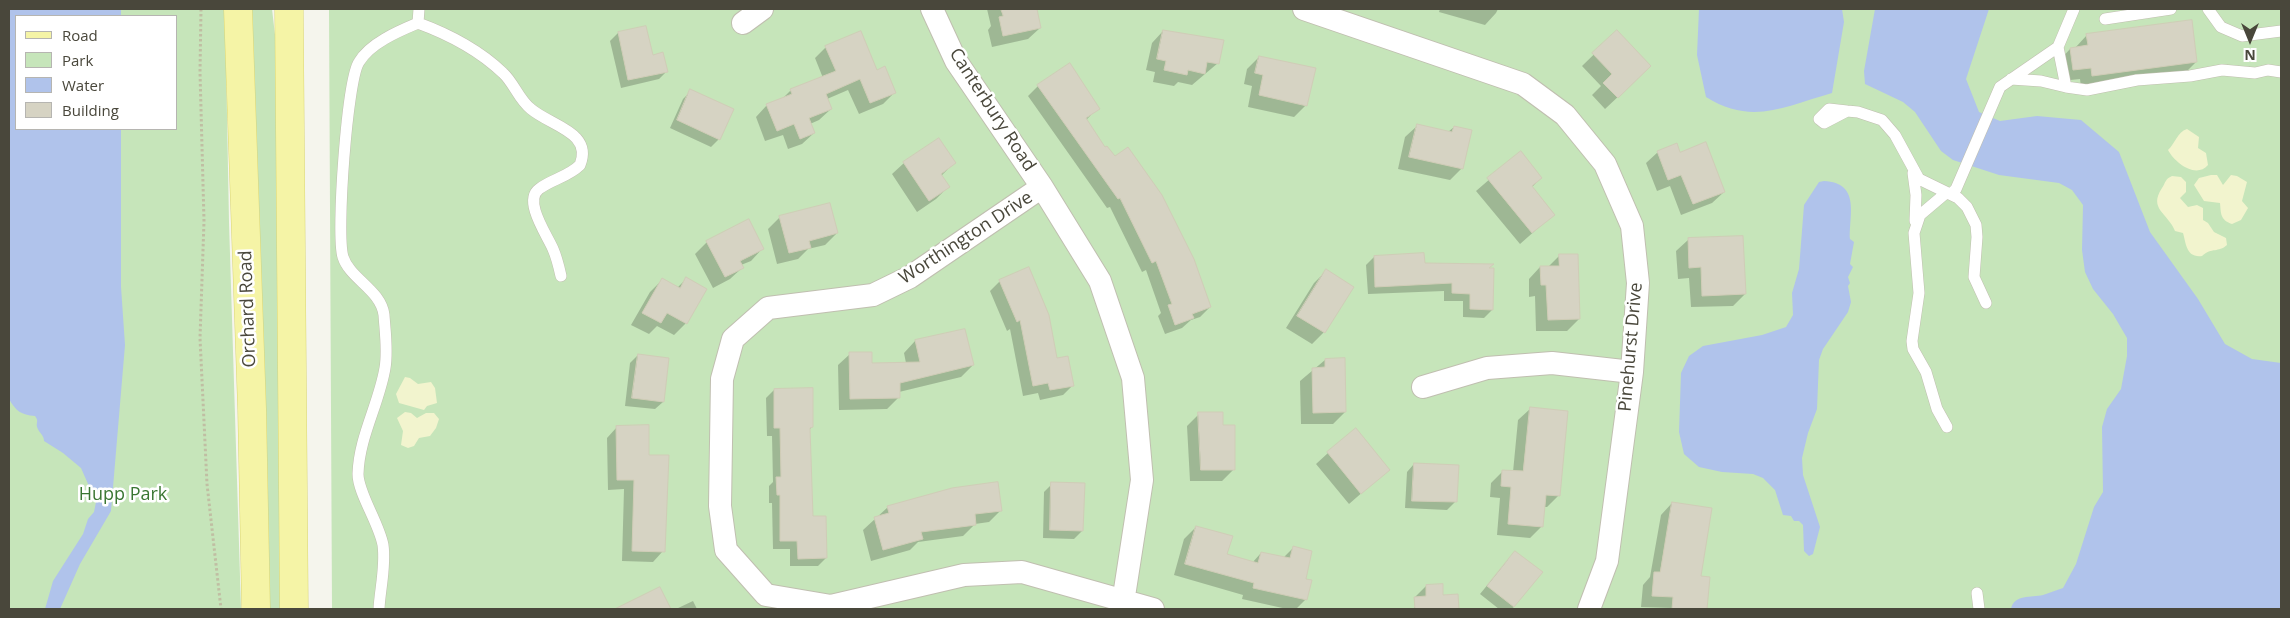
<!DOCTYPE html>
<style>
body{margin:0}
#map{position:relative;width:2290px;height:618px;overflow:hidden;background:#f5f5ed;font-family:"Open Sans",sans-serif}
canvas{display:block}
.frame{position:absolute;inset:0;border:10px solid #49473b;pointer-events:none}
.legend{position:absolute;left:15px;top:15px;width:162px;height:115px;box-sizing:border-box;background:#fff;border:1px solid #b6b5b1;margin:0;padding:6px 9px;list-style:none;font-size:15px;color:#49473b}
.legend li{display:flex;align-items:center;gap:10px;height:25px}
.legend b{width:25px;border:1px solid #b6b5b1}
.north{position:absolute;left:2225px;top:15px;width:50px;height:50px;-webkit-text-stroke:4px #fff;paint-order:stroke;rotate:180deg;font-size:14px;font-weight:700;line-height:20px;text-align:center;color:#49473b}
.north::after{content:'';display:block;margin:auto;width:18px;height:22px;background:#49473b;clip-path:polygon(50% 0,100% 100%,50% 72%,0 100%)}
</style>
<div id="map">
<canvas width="2290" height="618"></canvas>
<div class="frame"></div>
<ul class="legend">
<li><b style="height:6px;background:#f5f4a6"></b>Road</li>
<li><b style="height:14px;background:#c6e5ba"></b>Park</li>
<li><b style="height:14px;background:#b0c3eb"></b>Water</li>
<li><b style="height:14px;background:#d6d3c3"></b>Building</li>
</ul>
<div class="north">N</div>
</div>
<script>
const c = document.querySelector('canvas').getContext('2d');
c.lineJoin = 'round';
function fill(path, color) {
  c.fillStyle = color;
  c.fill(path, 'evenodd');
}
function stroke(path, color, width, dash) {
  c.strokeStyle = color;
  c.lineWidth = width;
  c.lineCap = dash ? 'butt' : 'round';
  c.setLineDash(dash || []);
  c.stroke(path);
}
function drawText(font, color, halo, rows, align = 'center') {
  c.font = font + ' "Open Sans",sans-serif';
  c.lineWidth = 5;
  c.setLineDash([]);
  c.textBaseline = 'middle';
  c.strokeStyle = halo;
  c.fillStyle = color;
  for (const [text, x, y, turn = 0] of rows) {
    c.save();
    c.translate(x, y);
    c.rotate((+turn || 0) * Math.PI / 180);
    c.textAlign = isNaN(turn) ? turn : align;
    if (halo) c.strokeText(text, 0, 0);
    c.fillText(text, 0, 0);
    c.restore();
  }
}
const green = new Path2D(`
 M9,9h216l4,213 12,387h-232zM16,16h160v113h-160z
 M250,9h22l5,43 4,557h-13z
 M329,9h1952v600h-1949z`);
const sand = new Path2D(`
 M2187,129l12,8 -1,11 8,5 2,12c-12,14 -33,-2 -40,-15 7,-6 9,-18 19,-21z
 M2211,175h6l6,10 8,-10 6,1 10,6 -5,19 6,7 -7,12 -9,4c-12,-4 -11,-11 -12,-21l-16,-2 -10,-16 5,-7z
 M2172,176l9,1 5,5v10l-6,6 8,9 9,-2 6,3v12l5,3 6,9 12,6 1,7c-9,8 -15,2 -25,11 -16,2 -16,-13 -19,-23l-8,-2c-7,-18 -27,-22 -13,-43 4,-6 3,-9 10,-12z
 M405,377l5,1 8,6 13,-2 4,6 2,15 -10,3 -3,4 -25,-7 -3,-9z
 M405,412l6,1 6,5 9,-5h8l5,6 -3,9 -6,8 -11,2 -5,8 -6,2 -7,-3 2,-14 -6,-13z`);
const water = new Path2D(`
 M9,9h112v7h-105v113h105v158l4,58 -14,166 -31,53 -20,45h-15l8,-28 30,-47 5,-15 6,-7 2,-10 -15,-34 -18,-15 -19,-12c0,-6 -5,-8 -7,-14 -1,-5 2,-6 -2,-11 -14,-1 -19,-5 -26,-17z
 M1699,9h143l2,13 -12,71c-46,13 -80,33 -126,4l-9,-42z
 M1875,9h114l-23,70 13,33 21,9 37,-5 44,4 38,32 31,80 48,67 27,45 27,15 29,4v246h-270c3,-15 20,-11 32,-14 7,-2 13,-5 20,-7l13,-24 18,-57 9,-15 -1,-65 5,-18 14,-20 6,-33v-18l-14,-24 -20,-25 -8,-17 -3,-22 1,-45 -11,-15 -13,-7 -60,-8 -46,-15 -12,-9 -26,-39 -12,-10 -38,-18 -1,-13z
 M1824,181c37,2 25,34 26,58l4,3 -4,22 3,3 -5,10 2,6 -2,3 3,16 -3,10 -25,37 -4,11 -2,49 -9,24 -6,25 1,17 17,52 -7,27 -4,2 -5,-5 -1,-26 -4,-4h-5l-3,-5 -8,-1 -8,-25 -12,-12 -10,-4 -31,-2 -23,-5 -15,-13 -5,-22 2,-59 8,-17 14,-10 59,-11 24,-8 7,-12 -1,-22 7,-24 5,-64 15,-23z`);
const shadow = new Path2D(`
 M987,9h49l4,19 -12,11 -36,8 -4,-17 3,-4z
 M1440,9h58l-2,4 -11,12 -46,-13z
 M1163,31l55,32 -26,22 -14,-3 -4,4 -21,-4 2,-10 -9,-2 6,-27z
 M1617,32l21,46 -33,31 -13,-14 9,-9 -19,-20z
 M618,33l34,23 14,16 -7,7 -38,9 -11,-47z
 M2087,35l109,27 -12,12 -103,13 -1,-8 -19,2 -2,-20 11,-12 5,-1z
 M826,47l50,24 19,21 -12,12 -24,10 -11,-24 -21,9 4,10 -12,11 -9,4 4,9 -12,11 -14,5 -5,-14 -18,6 -9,-24 11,-12 14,-5 10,-10 32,-12 -8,-20z
 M1259,57l47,48 -12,12 -46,-10 4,-21 -8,-2 3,-15z
 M1038,86l60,22 -12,12 18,29 11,9 95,149 -10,10 -9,3 -9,8 -17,6 -7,-18 3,-3 -15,-43 -4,2 -32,-65 -3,1 -79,-112z
 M691,91l28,48 -8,8 -41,-19 13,-29z
 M1417,126l31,6 6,-5 8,41 -12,12 -52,-11 7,-32z
 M1658,152l21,1 45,39 -12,11 -31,12 -11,-29 -13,5 -11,-28z
 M1520,153l21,25 -9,9 22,27 -34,30 -44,-53z
 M904,163h50l-13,13 7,11 -12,12 -19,13 -25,-38z
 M780,217l57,16 -12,12 -17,4 -10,10 -21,5 -9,-35z
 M1688,240l57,54 -12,12 -42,1 -2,-29 -11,1 -2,-28z
 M707,242l55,7 -11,12 -10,4 1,3 -12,11 -17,9 -18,-34z
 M1560,255l19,64 -12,12h-31l-1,-35 -6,1v-18l11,-12h8z
 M1374,257l50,7 63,5 5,41 -8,8 -21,-1v-16h-19v-10l-76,3 -2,-29z
 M1326,271l26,16 -28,45 -12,12 -26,-16 28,-45z
 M686,279v44l-12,12 -17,-9 -8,8 -18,-9 19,-33 12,-12 15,8z
 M1000,281l73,104 -10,10 -23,5 -2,-7 -15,3 -13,-67 -3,2 -17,-40z
 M915,341l58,24 -12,12 -62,15v5l-12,12 -48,1 -1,-45 12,-11 21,10 35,-1 -2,-10z
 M638,355l25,47 -8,7 -30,-3 5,-43z
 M1325,360l20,52 -12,12h-32l-1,-43z
 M774,390l38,37 -3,3 2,88 15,40 -8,8h-28v-17h-17l-1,-46h-3v-17l4,-4 -1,-46h-5l-1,-38z
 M1530,409l29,86 -12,12h-3l-2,19 -12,12 -33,-3 3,-37 -10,-1 1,-14 12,-12 10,1 5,-52z
 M1199,414l23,12 12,43 -12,12h-32l-3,-55z
 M617,427l31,29h20l-5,95 -10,11 -31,-1 2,-72 -16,1 -1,-52z
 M1328,453l60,17 -39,34 -33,-40z
 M1414,464l41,38 -8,8 -42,-2 2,-36z
 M1052,484l30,47 -8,8 -31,-1 1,-46z
 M1672,503l27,74 9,1 -3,31 -64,-2 2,-22 7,-8 11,-62z
 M888,507l113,3 -12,12 -14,2 -12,12 -45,6 -8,8 -39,11 -8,-31z
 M1196,527l30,28 26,8 9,-10 22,5 10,-10 11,32 2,19 -10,10h-9l-45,-10 1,-4 -69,-20 10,-36z
 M1508,560l6,47 -3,2h-12l-19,-15z
 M1426,586l16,10h15l1,13h-45l2,-2 -1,-9z
 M693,601l4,8h-21z`);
const building = new Path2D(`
 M1001,9h36l4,19 -38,8 -4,-19 4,-1z
 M2192,20l5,42 -105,14 -1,-8 -18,2 -3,-22 18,-3 -2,-11z
 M646,26l7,29 10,-3 5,20 -40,8 -10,-48z
 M1163,30l61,10 -5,24 -12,-2 -2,12 -17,-4 -1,5 -23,-5 2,-9 -9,-2z
 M1617,30l34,36 -33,32 -15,-15 9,-9 -20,-21z
 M861,31l16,39 8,-4 11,27 -26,10 -10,-24 -34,15 6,15 -23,9 6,15 -15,6 -6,-15 -17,7 -11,-27 26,-10 -2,-5 46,-18 -11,-25z
 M1259,56l57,12 -9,38 -48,-11 4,-20 -8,-2z
 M1070,63l30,46 -14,9 19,29 2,-1 8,10 13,-9 34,48 32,64 17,48 -19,7 2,4 -19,7 -7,-20 4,-1 -16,-43 -4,2 -32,-65 -2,1 -81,-114z
 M690,89l44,20 -14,31 -43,-20z
 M1417,124l35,8 2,-6 18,4 -9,39 -54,-12z
 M939,138l17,25 -15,11 9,13 -21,14 -26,-39z
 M1706,142l19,50 -32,12 -12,-29 -13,5 -11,-29 20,-8 3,9z
 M1521,151l21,27 -10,8 23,29 -23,18 -45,-55z
 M830,203l8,30 -29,8 2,7 -22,5 -10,-37z
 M749,219l15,30 -24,12 4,7 -19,9 -19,-36z
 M1743,236l3,58 -44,2 -1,-29 -12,1 -1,-30z
 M1424,253l1,10 69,1 -5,4h5l-1,42 -23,-1v-15l-18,-1v-10l-77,4 -1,-31z
 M1559,254h19l2,65 -32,1 -2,-35h-5l-1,-19h19z
 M1029,267l20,48 8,43 11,-2 6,30 -24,4 -2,-7 -15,3 -13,-66 -3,2 -18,-42z
 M1326,269l28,18 -29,46 -28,-17z
 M686,277l21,12 -20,35 -20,-11 -6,10 -19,-10 20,-35 18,10z
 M965,329l9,36 -74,18v15l-50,1 -1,-47h23v11l48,-1 -5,-22z
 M638,354l31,4 -5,44 -32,-4z
 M1345,358l1,54 -33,1 -1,-45 13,-1v-8z
 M813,388v39l-3,1 3,88h13l1,42 -29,1 -1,-18h-17v-46h-3l-1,-18h5l-1,-49h-6v-39z
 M1530,407l38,4 -8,85 -14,-1 -3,32 -35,-3 3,-37 -10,-1 1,-16 21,1z
 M1198,412h25v13h12v45h-34z
 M649,425v30h20l-4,97 -33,-1 2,-71h-17l-1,-54z
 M1356,428l34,42 -29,24 -34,-42z
 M1414,463l45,2 -2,37 -45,-1z
 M998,482l4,29 -27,3 1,11 -55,7 2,7 -40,11 -9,-33 15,-4 -2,-7 65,-18z
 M1051,482l34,1 -2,48 -33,-1z
 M1672,502l40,6 -11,68 9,1 -3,32h-35l1,-12 -21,-1 2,-24h6z
 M1196,526l37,10 -6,18 31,9 3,-11 29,6 3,-12 19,5 -6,28 6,1 -5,20 -54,-12 1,-5 -69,-19z
 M1515,551l28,21 -29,35 -27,-21z
 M1443,584v11l15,-1 1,15h-44l-1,-12 12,-1v-11z
 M660,587l11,22h-56z`);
const path = new Path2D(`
 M201,9l-1,63 4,149 -4,117 7,146 14,125`);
const lane = new Path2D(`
 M2208,9l13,18 21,9 39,-5
 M2105,19l66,-10
 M418,23l1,-14
 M2011,79l30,2 25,6 -8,-40
 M2066,87l21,3 50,-10 53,-4 32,-6 33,3 13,-3 13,2
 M1847,111l-18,-2 -10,10 5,4 23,-12 11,1 24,8 13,15 24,44 39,19 9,9 9,18 1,12 -3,40 12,26
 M1913,173l3,22 -1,26
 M1947,427l-10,-18 -11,-37 -13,-23 -1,-8 7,-48 -5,-60 6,-18 26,-22h6l4,-4 44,-102 58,-40 16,-38
 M1977,593l2,16
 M379,609c1,-20 7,-43 4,-64 -4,-22 -25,-52 -25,-71 1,-37 21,-70 27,-106 3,-17 0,-37 -1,-53 -3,-25 -34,-36 -41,-58 -7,-22 4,-177 16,-195 11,-19 40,-31 59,-39 30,11 62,28 85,50 11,10 16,27 28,36 20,17 62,23 49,56 -12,12 -28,14 -41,24 -16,12 8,46 14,60 4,9 6,18 8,27`);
const street = new Path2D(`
 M932,9l24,52 86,126 58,94 33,97 9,102 -20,129
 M1304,9l219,75 42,31 40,49 27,62 6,57 -6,89 -25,189 -18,48
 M743,23l19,-14
 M1042,187l-132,90 -37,18 -105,13 -35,31 -11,40 -2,127 6,44 40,45 65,11 133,-31 58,-3 131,37
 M1423,387l64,-19 65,-5 80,9`);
const primary = new Path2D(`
 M238,9l14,400 4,200
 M289,9l5,600`);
const streetNames = [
 ["Canterbury Road",992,110,57],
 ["Worthington Drive",966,238,-33],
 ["Orchard Road",248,309,-92],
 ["Pinehurst Drive",1631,347,-85]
];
const parkNames = [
 ["Hupp Park",123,495]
];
fill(green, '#c6e5ba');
fill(sand, '#f2f4ce');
fill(water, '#b0c3eb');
fill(shadow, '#0003');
fill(building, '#d6d3c3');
stroke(building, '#d0cdb7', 1);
stroke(lane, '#c0bfb0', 12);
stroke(street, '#c0bfb0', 24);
stroke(primary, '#dad676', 29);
stroke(path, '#c0bea3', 3, [2.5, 2.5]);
stroke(lane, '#fff', 11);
stroke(street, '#fff', 22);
stroke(primary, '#f5f4a6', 28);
drawText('18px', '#49473b', '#fff', streetNames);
drawText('18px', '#3a7632', '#fff', parkNames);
</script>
